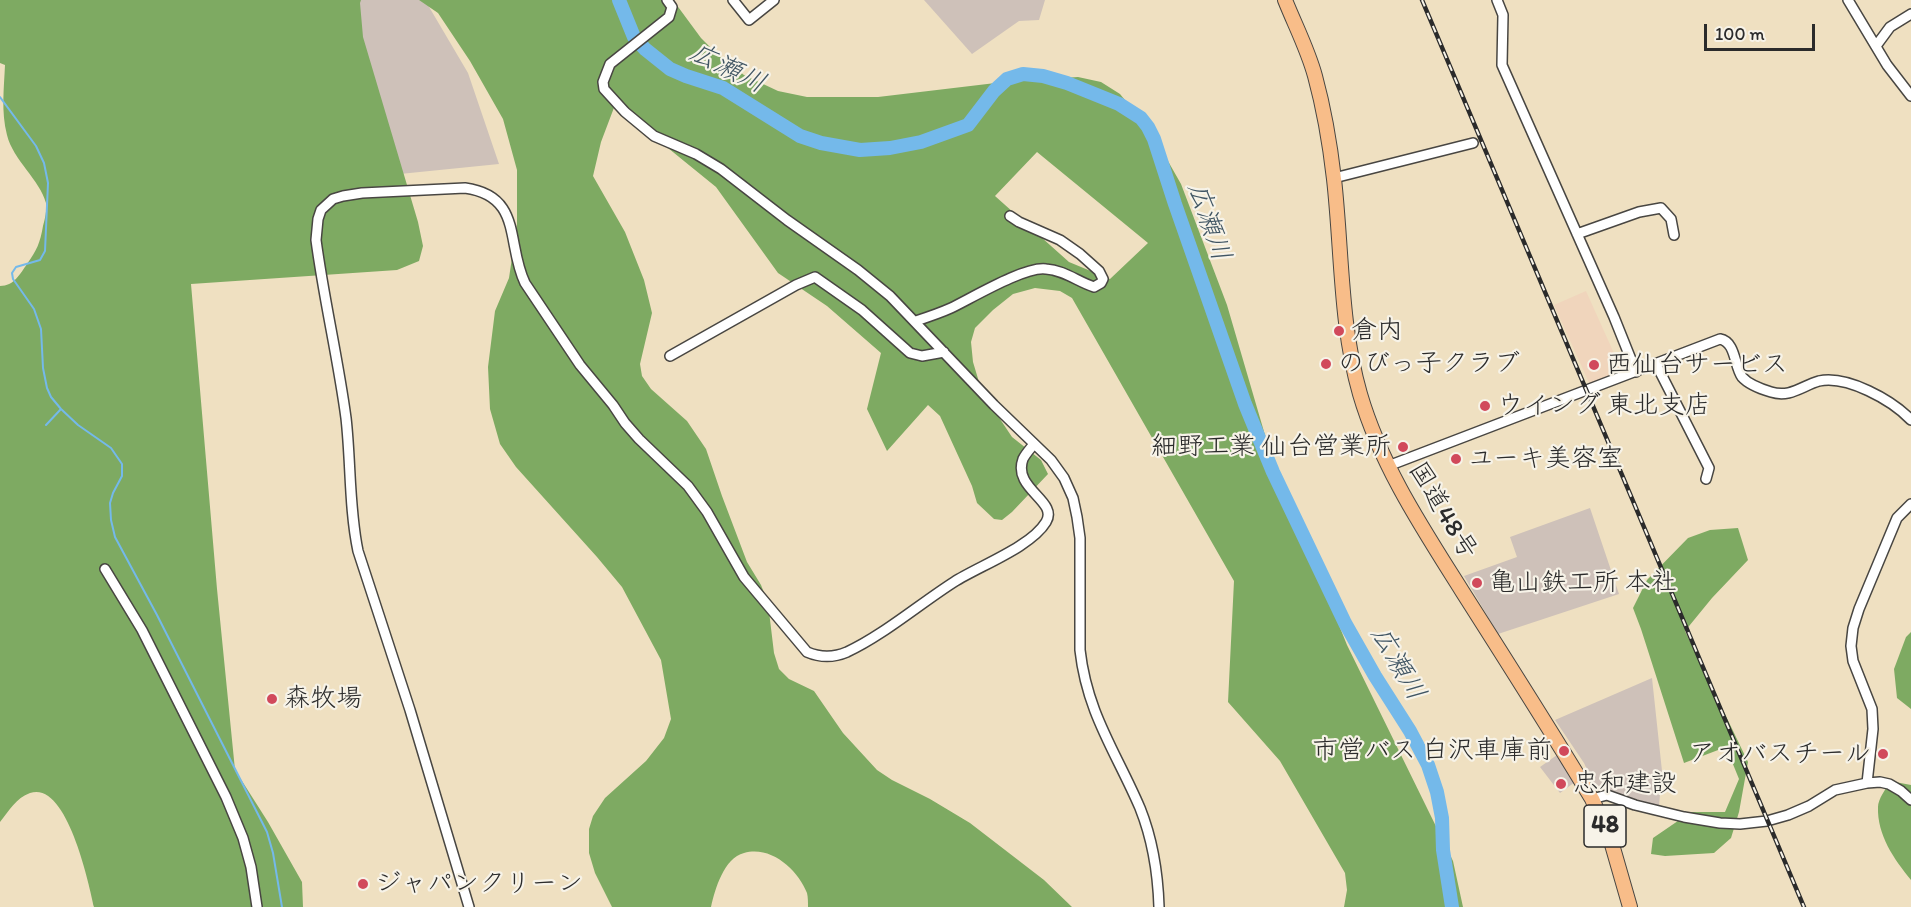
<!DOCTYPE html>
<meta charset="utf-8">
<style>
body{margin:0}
#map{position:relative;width:1911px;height:907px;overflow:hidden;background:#efe0c1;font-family:Itim,sans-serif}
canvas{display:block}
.scale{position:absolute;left:1704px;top:24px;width:111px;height:27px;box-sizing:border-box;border:3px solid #2b2b2b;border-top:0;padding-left:8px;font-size:18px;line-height:21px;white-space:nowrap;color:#2b2b2b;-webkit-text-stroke:4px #f7f3e8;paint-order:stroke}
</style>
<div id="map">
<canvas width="1911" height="907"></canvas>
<div class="scale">100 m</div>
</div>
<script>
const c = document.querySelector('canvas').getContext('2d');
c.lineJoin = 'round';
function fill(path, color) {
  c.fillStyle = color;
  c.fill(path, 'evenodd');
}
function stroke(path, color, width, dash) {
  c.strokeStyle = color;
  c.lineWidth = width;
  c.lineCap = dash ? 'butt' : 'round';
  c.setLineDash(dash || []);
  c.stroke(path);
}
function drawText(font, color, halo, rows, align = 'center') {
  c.font = font + ' Itim,"Klee One",sans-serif';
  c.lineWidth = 4.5;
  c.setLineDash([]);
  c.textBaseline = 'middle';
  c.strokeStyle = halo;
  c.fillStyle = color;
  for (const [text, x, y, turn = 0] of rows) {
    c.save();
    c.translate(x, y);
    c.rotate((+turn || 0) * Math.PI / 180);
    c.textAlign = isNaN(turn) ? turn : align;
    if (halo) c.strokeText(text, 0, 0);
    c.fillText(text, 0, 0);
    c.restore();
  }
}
const built = new Path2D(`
 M1586,291l36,80 -32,14 -36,-80z`);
const industrial = new Path2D(`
 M39,0h386l43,73 31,91 -367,37z
 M924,0h121l-6,20 -20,1 -47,33z
 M1590,508l29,86 -121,40 -34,-58 53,-19 -7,-20z
 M1652,678l10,93 -3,35 -64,-19 -11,-24 -29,-43z
 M1557,755l18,27 -15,11 -20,-26z`);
const forest = new Path2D(`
 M0,0h361l-1,3 3,34 55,185 5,24 -4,15 -22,9 -206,14 26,305 18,181 33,52 34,60 1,25h-209c-5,-23 -27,-127 -64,-114 -14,5 -21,18 -30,29v-536c14,0 20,-12 27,-22 10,-14 13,-21 16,-38 2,-7 4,-16 3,-23 -6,-23 -33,-43 -39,-68 -6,-23 -3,-47 -2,-70l-5,-2z
 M419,0h254l28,38 18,18 25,19 34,16 29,6h71l126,-15 74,-5 23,5 19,12 32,39 29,51 46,121 45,154 75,186 106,216 10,46h-119l3,-17 -2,-17 -65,-112 -52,-59 6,-121 -162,-283 -12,-7 -25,-3 -22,6 -20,16 -18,18 -4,14 2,20 9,30 30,45 29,23 7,14 -36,38 -10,8 -8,-1 -17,-16 -5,-17 -32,-70 -12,-11 -41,46 -20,-42 14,-56 -54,-47 -49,-33 -62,-86 -101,-82 -14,37 -8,34 32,56 19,48 8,33 -12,51 2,12 9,13 36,32 19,28 16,47 25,66 14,23 7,18 6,50 5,16 10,10 25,12 29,42 34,37 15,10 38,19 40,24 74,57 28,27h-264c0,-4 0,-10 -1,-14 -9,-23 -36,-48 -63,-40 -20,5 -29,36 -33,54h-99l-17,-34 -6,-20v-24l4,-13 12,-18 41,-37 18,-23 7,-19 -10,-59 -39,-73 -25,-30 -81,-90 -16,-23 -10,-35 -2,-42 7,-56 14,-33 8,-54v-54l-14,-51 -33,-58 -32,-48zM1037,152l111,91 -38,36 -41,-17 -74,-66z
 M1738,528l10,32 -36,38 -27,33 63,131 -9,50 -8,26 -17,15 -49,3 -14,-2 2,-16 38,-26h34l14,-33 -13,-32 -42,16 -43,-134 -8,-21 14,-28 41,-42 22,-8z
 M1911,632v77l-14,-11 -3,-29 12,-32z
 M1890,781l21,4v95c-17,-21 -34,-45 -33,-73 0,-8 8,-18 12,-26z`);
const stream = new Path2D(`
 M0,97l36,49 8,17 4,20 -3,68 -5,9 -24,7 -4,6 1,6 21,30 7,20 2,39 4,20 4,9 10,12 17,16 33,23 11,16v12l-9,17 -3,10 1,17 4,17 42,78 110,217 6,21 9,54
 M46,425l15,-16`);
const river = new Path2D(`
 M619,0l15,37 11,12 25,20 16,7 37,12 77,48 21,7 39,7 30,-2 31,-6 47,-17 26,-34 13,-12 16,-5 20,2 24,7 52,21 22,14 7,9 6,12 21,65 70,200 28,68 72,151 30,53 35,55 18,34 9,27 5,26 1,32 9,57`);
const minor = new Path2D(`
 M667,0l5,7 -3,10 -59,47 -7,18 1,7 21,23 29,24 42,18 25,15 66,51 71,50 32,26 104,109 57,55 13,18 9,20 4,19 3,21v112c7,63 36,102 60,158 12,30 18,67 19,99
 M733,0l16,20 25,-20
 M1497,0l6,15 -1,50 112,252 22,55
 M1848,0l39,65 24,31
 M1876,46l14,-19 21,-13
 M1334,178l139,-35
 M1577,234l62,-22 22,-4 10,11 3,16
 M916,321c12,-4 24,-8 35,-13 21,-10 74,-42 95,-39 18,1 32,13 48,18l7,-4 2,-4 -4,-8 -19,-17 -20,-14 -41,-18 -9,-6
 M670,356l126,-71 19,-8 47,33 48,43 12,3 22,-4
 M1656,364l53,104 -3,11
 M1388,466l332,-127c16,3 14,27 22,38 7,8 19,12 29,15 19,6 31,-6 48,-11 28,-6 73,19 92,39
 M105,569l37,61 84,167 17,41 8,29 6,40
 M1867,783l6,-54 -1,-20 -19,-48 -2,-15 2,-18 6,-19 38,-91 14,-14
 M1592,799l15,-4 28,10 49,12 36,6 20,1 27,-3 21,-6 21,-9 26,-16 32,-7 13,-1 9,2 12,7 10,9
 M469,907l-59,-197 -52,-159c-9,-43 -7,-89 -12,-133 -8,-60 -22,-118 -30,-178l2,-21 3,-9 12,-11 10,-3 19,-3 103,-5c58,8 41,56 60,95l55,82 33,40 12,18 14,16 49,47 19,26 37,65 63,75c14,6 26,6 40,0 35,-16 74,-49 107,-70 25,-16 77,-35 92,-60 13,-21 -34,-33 -23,-63 3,-6 8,-11 11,-15`);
const highway = new Path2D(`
 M1285,0c10,25 23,50 30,76 9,33 15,68 19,103 8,71 6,146 26,215 21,72 63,135 102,197 44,69 88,138 130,208l19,42 19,66`);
const rail = new Path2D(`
 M1422,0l382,907`);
const markers = [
 [1339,331,6,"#d1495b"],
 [1326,364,6,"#d1495b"],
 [1594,365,6,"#d1495b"],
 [1485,406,6,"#d1495b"],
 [1403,447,6,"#d1495b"],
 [1456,459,6,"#d1495b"],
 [1477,583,6,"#d1495b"],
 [272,699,6,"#d1495b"],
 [1564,751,6,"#d1495b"],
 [1883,754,6,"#d1495b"],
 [1561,784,6,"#d1495b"],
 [363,884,6,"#d1495b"]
];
const shields = [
 [1605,826,42]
];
const shieldNames = [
 ["48",1605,826]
];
const poiNames = [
 ["倉内",1351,331],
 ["のびっ子クラブ",1338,364],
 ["西仙台サービス",1606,365],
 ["ウイング 東北支店",1497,406],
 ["細野工業 仙台営業所",1391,447,"right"],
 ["ユーキ美容室",1468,459],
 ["亀山鉄工所 本社",1489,583],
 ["森牧場",284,699],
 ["市営バス 白沢車庫前",1552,751,"right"],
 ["アオバスチール",1871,754,"right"],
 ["忠和建設",1573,784],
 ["ジャパンクリーン",375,884]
];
const streetNames = [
 ["国道48号",1442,511,59]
];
const waterNames = [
 ["広瀬川",727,69,26],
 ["広瀬川",1208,222,71],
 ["広瀬川",1397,664,60]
];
fill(built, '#f0d5bc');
fill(industrial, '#cec1b9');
fill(forest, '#7eaa62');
stroke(stream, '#74b9ea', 2);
stroke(river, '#74b9ea', 14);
stroke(minor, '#484642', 12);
stroke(highway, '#484642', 16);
stroke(minor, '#fff', 9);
stroke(highway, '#f8bd89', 14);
stroke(rail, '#2b2b2b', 4.5);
stroke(rail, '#f7f3e8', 2, [7]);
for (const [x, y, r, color] of markers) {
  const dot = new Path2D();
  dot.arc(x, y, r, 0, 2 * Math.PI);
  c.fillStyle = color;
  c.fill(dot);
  stroke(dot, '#f7f3e8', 2);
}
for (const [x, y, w] of shields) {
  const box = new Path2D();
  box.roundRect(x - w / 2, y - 21, w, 42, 4.5);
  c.fillStyle = '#f7f3e8';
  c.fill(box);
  stroke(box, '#2b2b2b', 1.5);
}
drawText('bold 24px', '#2b2b2b', null, shieldNames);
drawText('26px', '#2b2b2b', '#f7f3e8', poiNames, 'left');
drawText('26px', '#2b2b2b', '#f7f3e8', streetNames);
drawText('italic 27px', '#415664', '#f7f3e8', waterNames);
</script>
